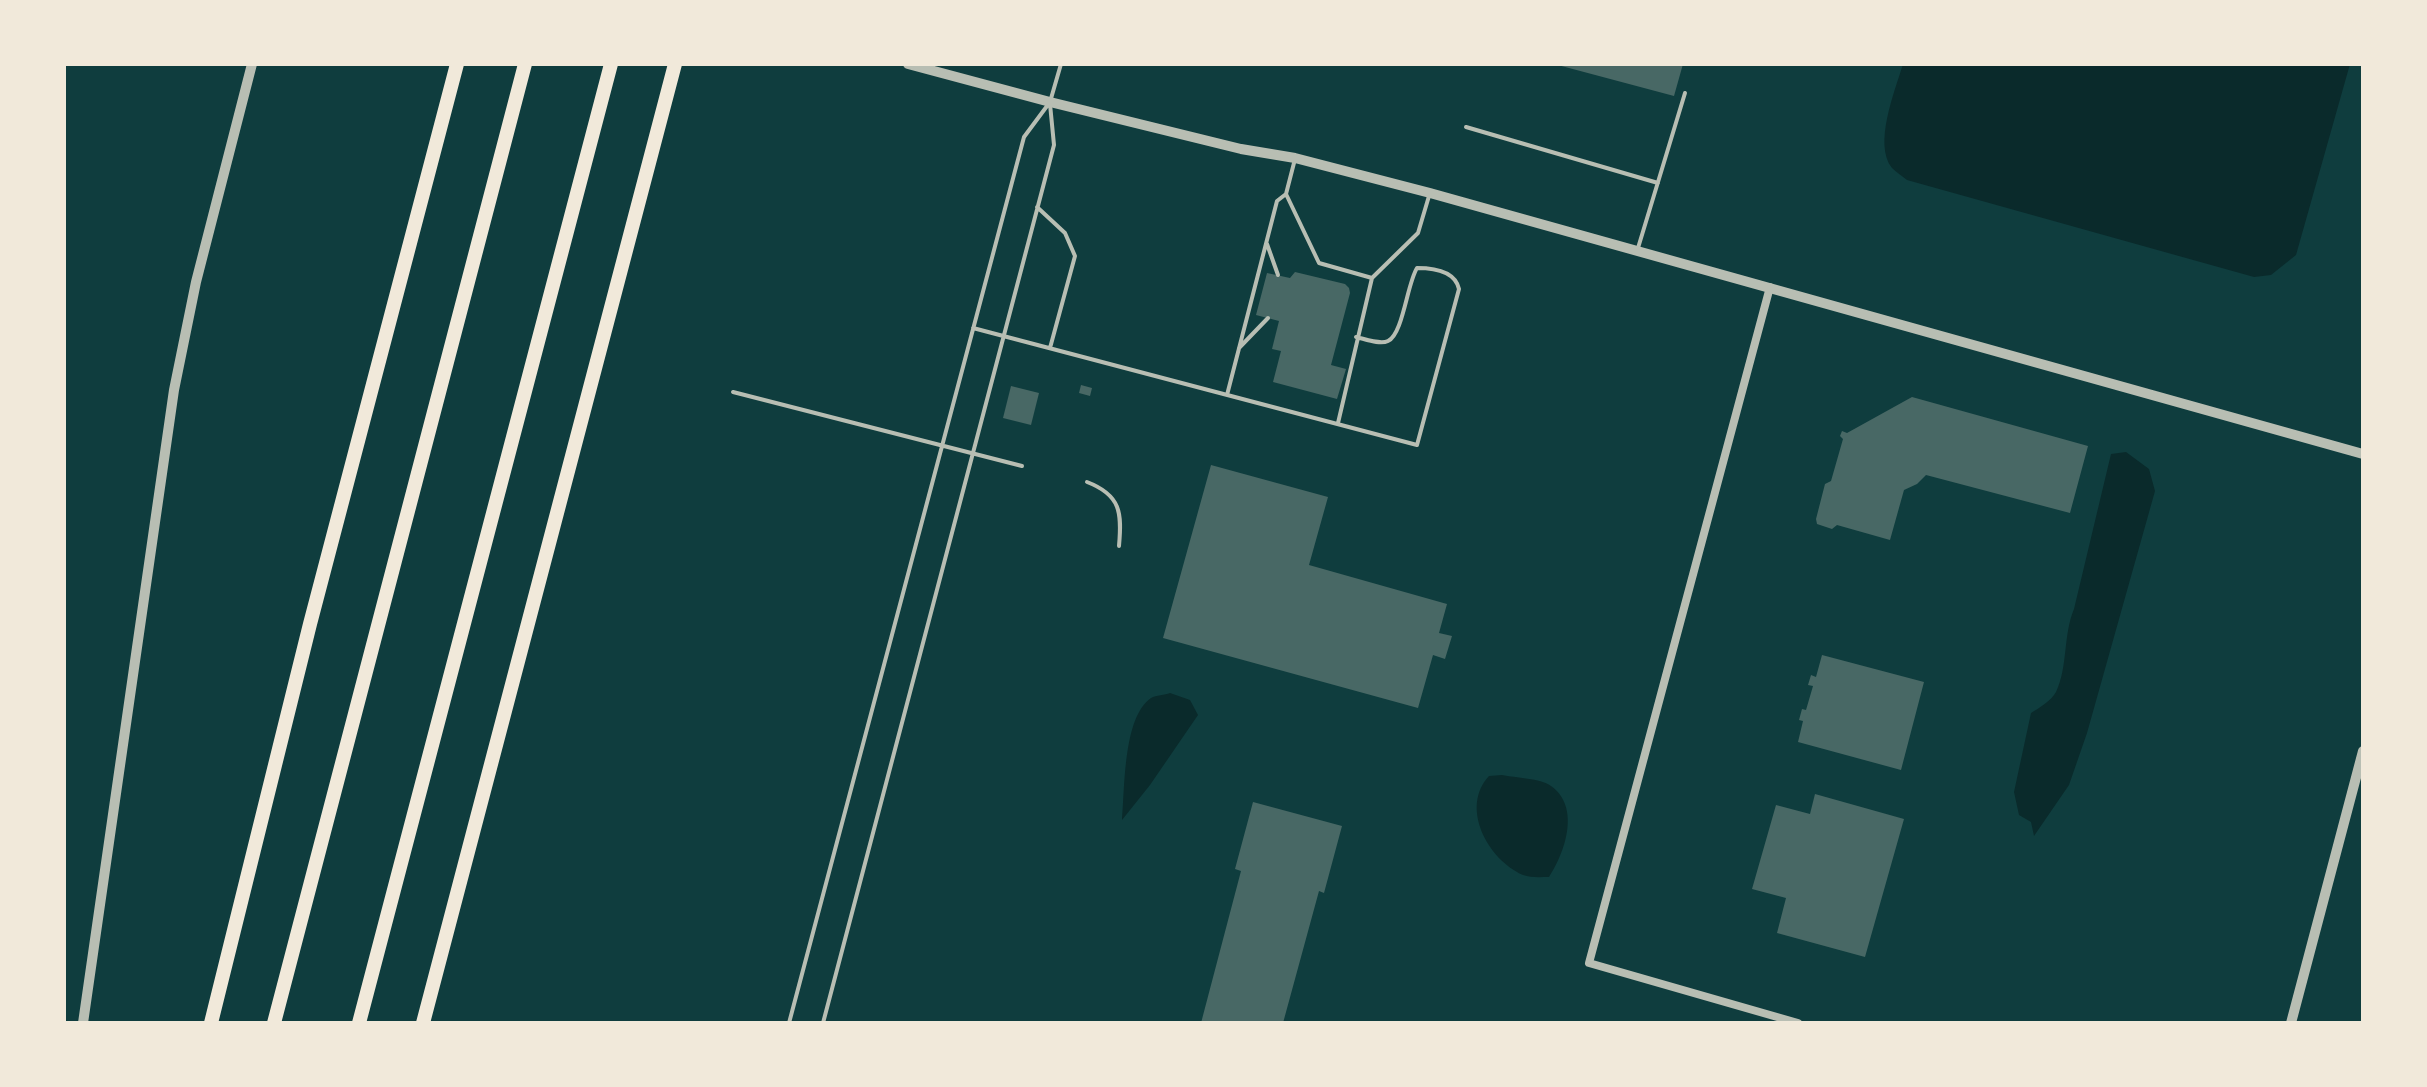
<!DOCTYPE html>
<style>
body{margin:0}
#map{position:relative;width:2427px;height:1087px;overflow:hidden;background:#0f3d3e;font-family:"Archivo Narrow",sans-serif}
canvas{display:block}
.frame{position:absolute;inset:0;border:66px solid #f1e9da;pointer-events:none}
</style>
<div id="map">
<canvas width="2427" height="1087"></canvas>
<div class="frame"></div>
</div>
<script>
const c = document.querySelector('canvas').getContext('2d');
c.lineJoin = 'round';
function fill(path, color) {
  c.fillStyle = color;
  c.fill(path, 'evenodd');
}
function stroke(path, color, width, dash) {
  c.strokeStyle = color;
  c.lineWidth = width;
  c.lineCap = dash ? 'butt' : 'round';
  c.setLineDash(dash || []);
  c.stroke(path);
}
const water = new Path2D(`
 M1903,64h447l-54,191 -25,20 -17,2 -347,-97c-5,-4 -11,-8 -15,-12 -19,-24 3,-77 11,-104z
 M2126,452l23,17 6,22 -68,242 -18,52 -35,51 -3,-14 -12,-7 -5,-23 17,-79c8,-5 20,-12 25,-21 12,-25 7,-57 18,-83l37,-155z
 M1170,693l20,7 8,15 -48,70 -28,35c3,-31 1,-103 29,-122 5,-3 14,-3 19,-5z
 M1502,775c14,3 38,3 49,11 30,21 14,67 -2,91 -8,0 -18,1 -26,-2 -36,-16 -63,-68 -34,-99z`);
const building = new Path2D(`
 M1554,64h129l-9,32z
 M1295,272l50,12 4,4 1,5 -19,72 15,4 -9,30 -64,-17 8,-31 -9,-2 7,-28 -23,-6 11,-42 23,5z
 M1081,385l11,3 -2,8 -11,-3z
 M1011,386l28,7 -8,32 -28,-7z
 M1912,397l176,49 -18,67 -144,-38 -9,9 -13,6 -14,50 -53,-15 -5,4 -15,-5 -1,-5 9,-35 6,-3 12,-42 -3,-3 2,-5 5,2z
 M1211,465l117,32 -19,68 138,39 -8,29 13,3 -7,23 -12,-4 -15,53 -255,-70z
 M1822,655l102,27 -23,88 -103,-28 5,-21 -4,-1 3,-11 4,1 7,-24 -5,-1 3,-10 5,2z
 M1815,794l89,25 -39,138 -88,-24 9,-35 -34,-9 24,-84 34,9z
 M1253,802l89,24 -18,67 -5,-2 -36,132h-82l40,-152 -6,-2z`);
const service = new Path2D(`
 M1466,127l192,56
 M1295,159l-9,35 33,69 53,15 46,-45 11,-37
 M1037,207l28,26 10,23 -25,92
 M1267,244l11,31
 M1638,248l47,-155
 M973,328l444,117 42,-156c-4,-18 -25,-21 -42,-21 -10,16 -14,66 -29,73 -8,4 -23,-2 -32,-4
 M1239,348l29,-30
 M733,392l289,74
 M1227,395l50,-194 9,-7
 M1338,423l34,-145
 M1087,482c34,13 35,31 32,64
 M789,1023l235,-886 26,-35 11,-38
 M823,1023l231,-878 -4,-41`);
const minor = new Path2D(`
 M1770,287l-181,676 209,60`);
const tertiary = new Path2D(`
 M908,64l142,38 191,47 54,9 135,35 933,261
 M83,1023l91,-633 22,-108 56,-218
 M2291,1023l72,-272`);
const motorway = new Path2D(`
 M211,1023l99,-399 147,-560
 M274,1023l251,-959
 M359,1023l252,-959
 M423,1023l252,-959`);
fill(water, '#0a2a2b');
fill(building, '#486865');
stroke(service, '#b8beb3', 4);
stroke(minor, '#b8beb3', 8);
stroke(tertiary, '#b8beb3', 10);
stroke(motorway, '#f1e9da', 14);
</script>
